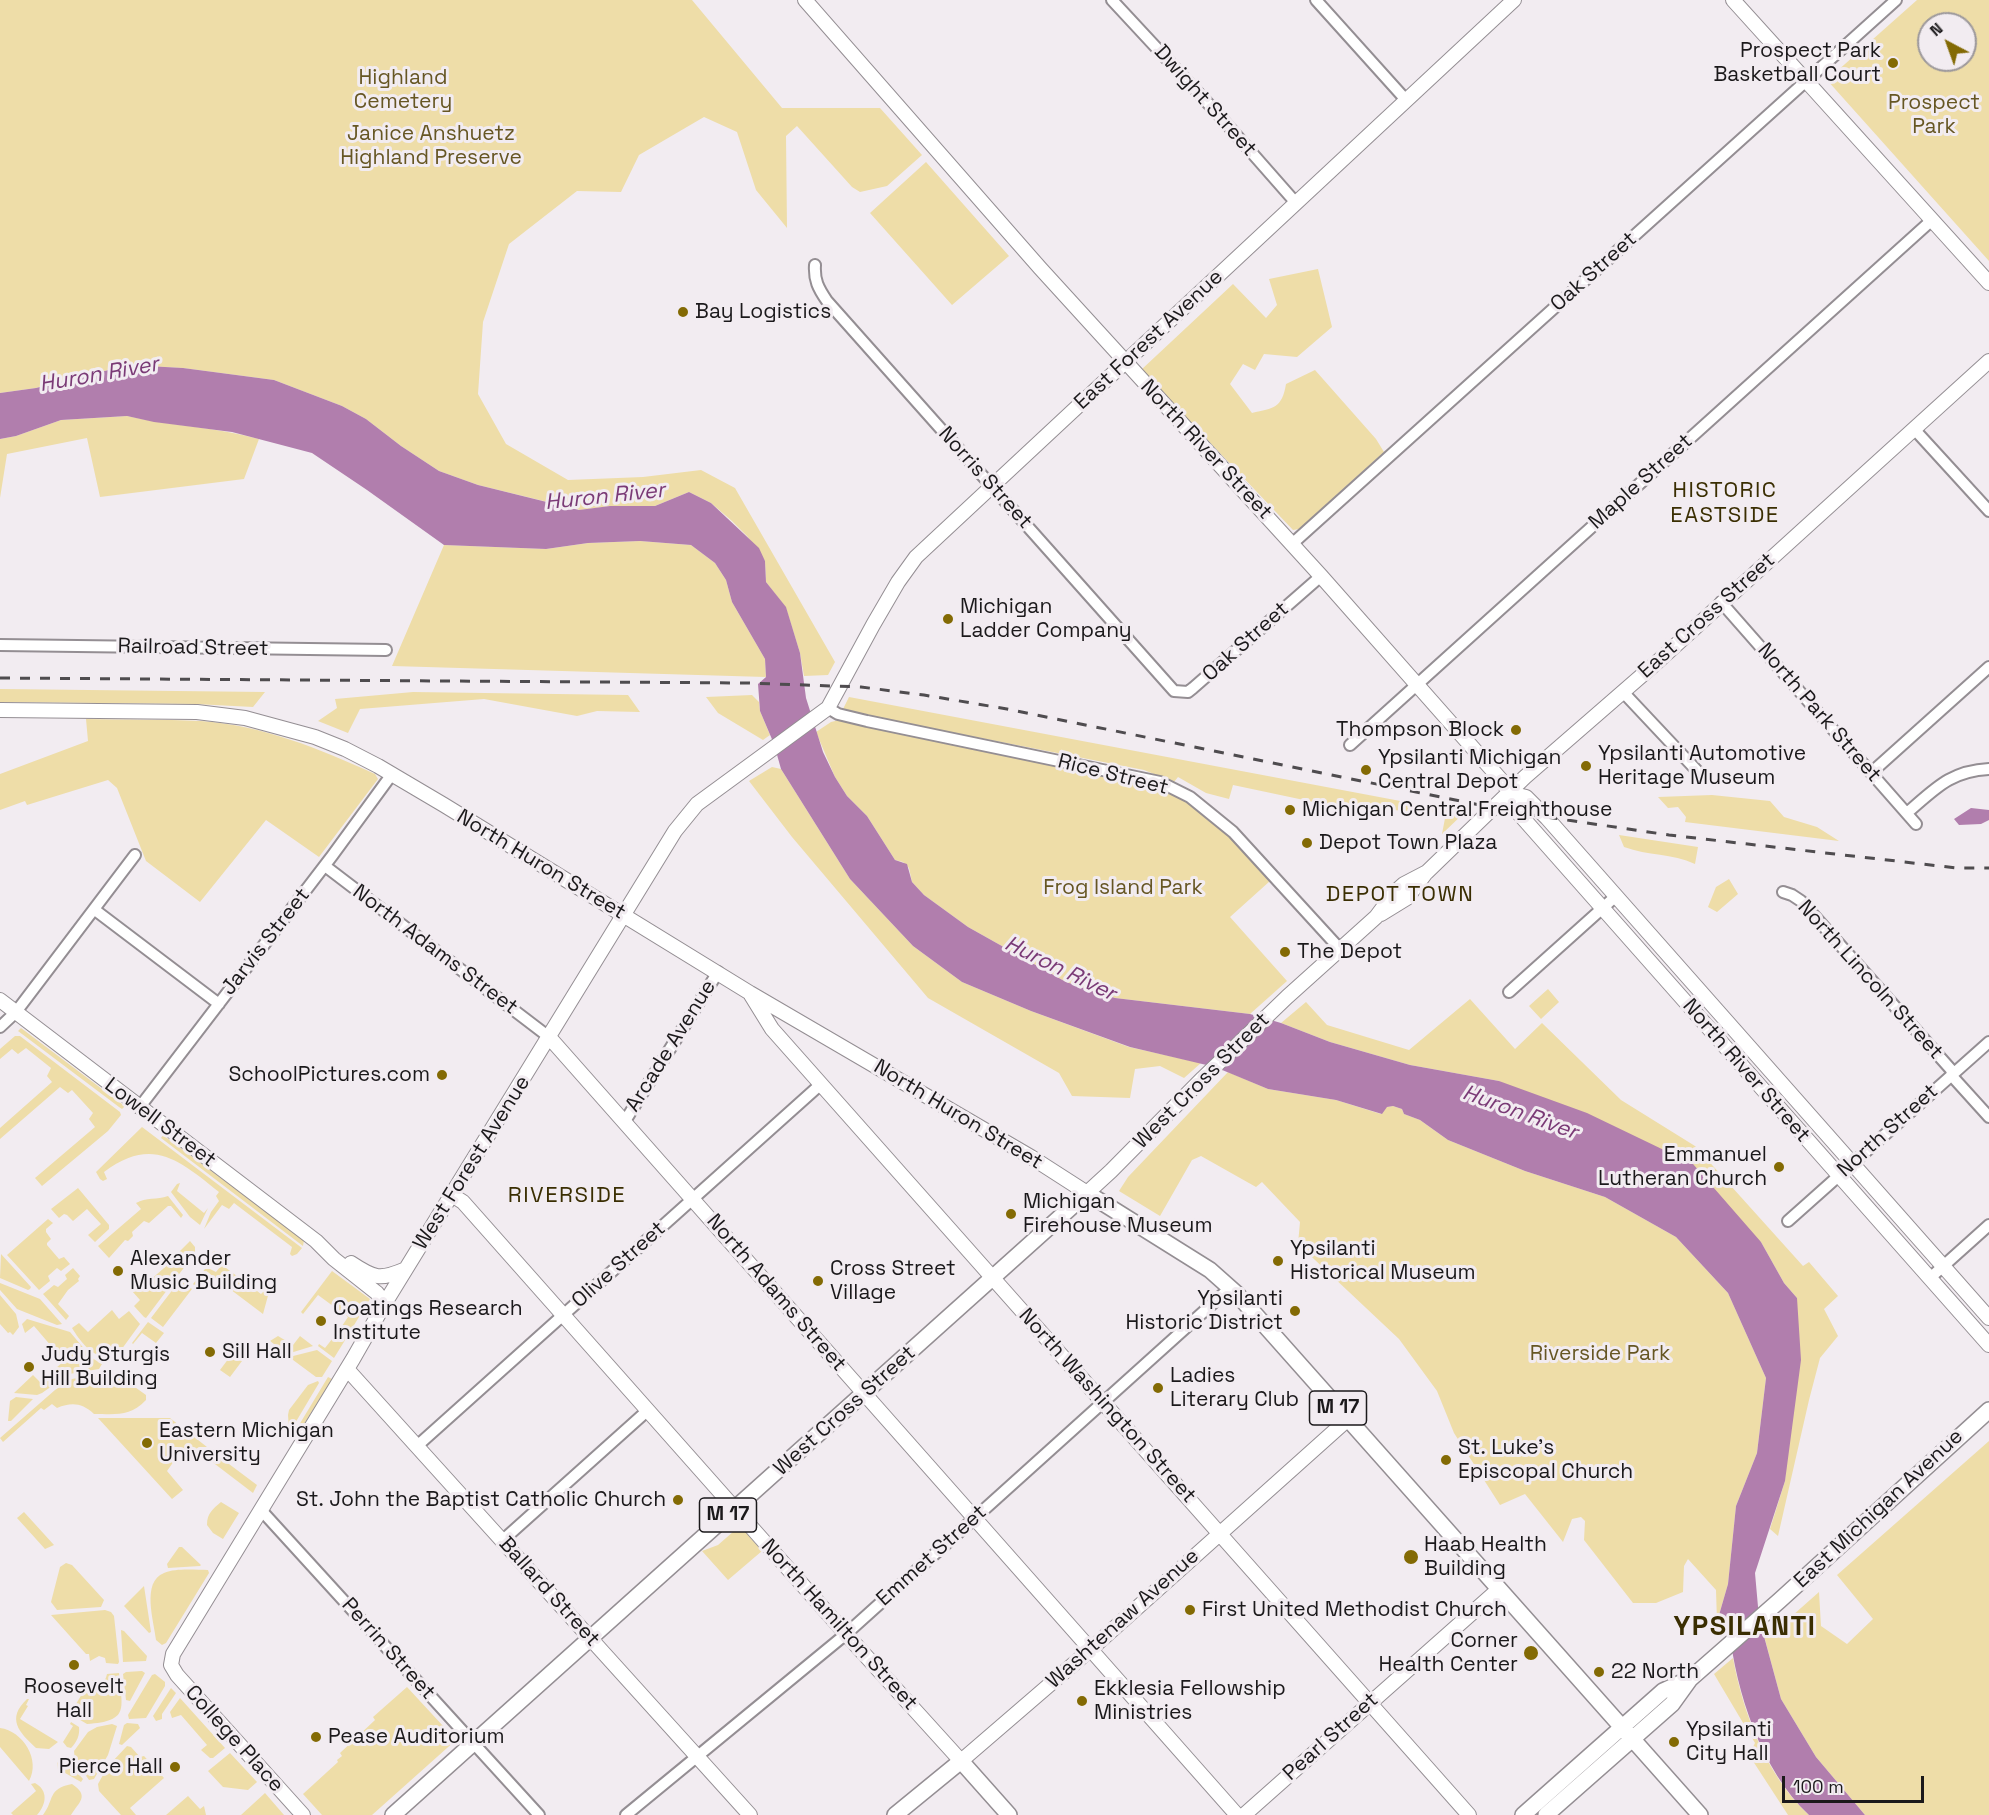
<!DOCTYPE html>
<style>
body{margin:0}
#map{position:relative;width:1989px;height:1815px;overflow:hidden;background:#f2ecf1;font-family:"Space Grotesk",sans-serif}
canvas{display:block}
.north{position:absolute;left:1917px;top:12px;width:60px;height:60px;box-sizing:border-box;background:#f2ecf1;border:2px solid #9c989b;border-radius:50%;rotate:319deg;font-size:16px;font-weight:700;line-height:24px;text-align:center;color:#1b191b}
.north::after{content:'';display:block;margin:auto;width:21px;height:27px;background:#836a04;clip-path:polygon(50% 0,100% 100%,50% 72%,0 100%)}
.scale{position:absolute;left:1782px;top:1776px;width:142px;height:27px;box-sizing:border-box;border:3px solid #1b191b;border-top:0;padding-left:8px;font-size:18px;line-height:21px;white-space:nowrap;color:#1b191b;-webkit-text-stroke:4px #f2ecf1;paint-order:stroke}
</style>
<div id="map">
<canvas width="1989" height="1815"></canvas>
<div class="north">N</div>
<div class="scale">100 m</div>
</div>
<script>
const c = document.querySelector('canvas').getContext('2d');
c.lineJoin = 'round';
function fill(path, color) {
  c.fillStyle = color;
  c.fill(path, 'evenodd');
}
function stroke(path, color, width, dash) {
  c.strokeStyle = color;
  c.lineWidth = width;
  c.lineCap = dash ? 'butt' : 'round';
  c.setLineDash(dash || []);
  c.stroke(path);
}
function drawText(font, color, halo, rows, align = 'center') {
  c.font = font + ' "Space Grotesk",sans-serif';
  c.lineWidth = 6;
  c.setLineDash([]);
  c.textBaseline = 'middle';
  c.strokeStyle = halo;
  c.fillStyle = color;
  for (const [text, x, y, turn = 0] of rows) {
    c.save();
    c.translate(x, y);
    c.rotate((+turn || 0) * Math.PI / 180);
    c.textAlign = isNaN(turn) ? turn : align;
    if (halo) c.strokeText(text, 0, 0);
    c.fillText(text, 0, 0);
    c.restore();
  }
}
const green = new Path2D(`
 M0,0h692l90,108h98l42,47 -35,31 -27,6 -8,-5 -55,-61 -11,10 1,92 -31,-38 -19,-58 -33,-15 -65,38 -18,37 -44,-1 -68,53 -26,78 -5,72 28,50 62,36 75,-3 58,-7 34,18 100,174 -7,13 -24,1 -4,-23 -14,-45 -20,-26 -1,-21 -18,-25 -15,-15 -21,-18 -22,-11 -34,14h-45l-30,4 -102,-25 -39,-14 -38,-25 -35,-27 -24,-13 -68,-26 -91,-12 -54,-3 -93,23 -36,5z
 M1917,0h72v261l-162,-181zM1929,24h36v36h-36z
 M926,162l83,94 -57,49 -82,-92z
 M1318,269l14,58 -35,30 -33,-3 -9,16 -12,-6 -13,20 22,29c22,-5 30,-5 34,-29l29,-14 61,69 8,13 -85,77 -6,1 -152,-160 92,-86 33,34 11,-13 -8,-26z
 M127,416c44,10 89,11 132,23l-15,40 -144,18 -13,-59 -80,16 -7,44v-59l16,-3 45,-16z
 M640,541l51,4 24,18 11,17 6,22 33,57 1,18 -374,-11 52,-121 102,4 42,-6z
 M0,689l265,3 -12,15 -58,-3 -195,-2z
 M413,692l215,3 12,17 -43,-1 -20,5 -93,-17 -124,10 -12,24 -30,-12 19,-13 -2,-9z
 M752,695l7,7 1,9 10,24 -7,5 -45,-27 -12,-16z
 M849,697l615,116 -22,21 4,-21 -109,-6 -104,-22 -4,14 -23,-6 -28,-16 -4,5 -30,-12 -301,-59v-2z
 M86,719c38,1 77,0 115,2 61,4 119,28 174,53l3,5 -59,78 -53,-37 -66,82 -54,-41 -29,-73 -9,-8 -81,25 -2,-4 -25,9v-36l88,-33z
 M839,720l312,64 26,11 28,20 16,13 49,53 -40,36 57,64 -37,33 -135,-16 -49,-16 -98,-55 -44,-32 -12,-13 -3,-14 -6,-6 -8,-2 -28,-44 -20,-20 -12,-19 -19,-45 15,-10z
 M772,767l9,2 69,110 63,67 49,36 69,29 98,36 72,16 -17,15 -24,-12 -25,3 -5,29 -58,-2 -13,-23 -131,-75 -136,-161 -43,-56z
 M1712,795l58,6 14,16 33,10 22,14 -154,-19 1,-5 -8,-10 -10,1 -10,-11z
 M1619,835l79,12 -3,17c-23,-11 -47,-8 -71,-17z
 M1729,879l9,15 -21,18 -9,-5 8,-20z
 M1548,989l11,13 -18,17 -12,-13z
 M1470,999l45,50 27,-26 79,77 74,46 108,120 6,-4 29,34 -14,13 14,27 -18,22 -11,42 -31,136 -8,-7 15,-48 12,-183 -13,-15 -23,-41 -262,-161 -89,-16 -80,-23 -49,-19 25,-21 21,23 82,25z
 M21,1028l101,76 3,2 -3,3 -3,-2 -101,-76z
 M15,1036h5l100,76 1,3 -13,16 -66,55 -7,-8 60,-51 -6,-8 4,-6 -21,-23 -4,3 -8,-6 -60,52v-11l52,-46 -5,-6 4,-8 -25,-20 -8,6 -6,-5 -12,10v-10z
 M1228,1072l40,17 68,11 45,14 5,-7 7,-1 9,3 2,5 16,6 28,20 77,31 80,26 71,40 52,56 38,85 -9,75 -21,53 -8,78 -11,38 -1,-32 -28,-31 -4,7 -1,26 -27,11h-23l-49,-63 1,-19 -4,-4 -9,2 -9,23 -38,-48 -25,11 -46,-72 -17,-42 -38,-52 -101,-95 2,-22 -38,-40 -6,5 -55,-31 -9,4 -32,56 -41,-25 9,-14z
 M142,1127l160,121 -5,6 -5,2 -2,-2 2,-7 -58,-44 -5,6 -7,-4 -18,24 7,-17 8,-11 -3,-5 3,-4c-40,-32 -67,-56 -115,-20l3,7 -4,2 -3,-2 -4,-7z
 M163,1135l141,105 -1,6 -142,-108z
 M180,1183l-3,8 27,22 4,-5 -8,17 -10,-8 -19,-25 6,-8z
 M78,1188l31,37v4l-14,13 -7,-7 13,-11 -14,-15 -14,12 -6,-6 -3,-1 -5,4 -8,-9z
 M168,1196l15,19 -2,3 -10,-12h-3l-19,17 -5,-2 -12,11 1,4 -5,5 -3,-1 -16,18 -11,-12 43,-37 -5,-6c10,-6 21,-3 32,-7z
 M48,1219l5,4 -7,6v3l5,7 -4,4v2l12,14 5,-2 6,7 -9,7 -4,-3 -9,8 2,5 -11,9 -32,-35z
 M190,1241l5,6v6l-49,65 -2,-1 -10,-11 6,-6 -8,-9 7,-6 3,2 36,-31v-3z
 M215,1251l2,3 -3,5 47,35 4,-4 4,2 -6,22 -57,-43 -11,15 -2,-2 12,-15h5l6,3 4,-5 -9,-10v-4z
 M1,1254l30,33 -1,2 -2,1 -28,-12z
 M73,1268l7,8 -2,3 1,2 -11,9 -10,14 11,12 -3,4 -23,-26 11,-9 4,2 9,-8 -2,-4z
 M332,1271l38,28 -19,31 -9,-4 6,-9 -30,-22 -15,19 -2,-2z
 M180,1280l12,9 -29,38 -12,-9z
 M0,1283l40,16 22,25 -5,1 -40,-16 -17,-19z
 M0,1295l16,19 3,13 -6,8 -3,-3 -2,1 -8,-9z
 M112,1310l7,9 10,-8 11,13 -24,33c-20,5 -35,-14 -44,-29l7,-5 9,9z
 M27,1319l43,13 22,26 10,6 -3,5 -30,5 -27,19 -5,2 -23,-2 19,-18 7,7 24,-21 -30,-35 -9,7 -3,-9z
 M148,1322l16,11 -8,10 -14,-10 -9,11 -1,-1z
 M340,1329l7,5v3l-13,21 -16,-12 1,-2 6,4z
 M278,1336l15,9 7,-9 13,10 -26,8 -17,-13z
 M235,1350l8,6 -1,5 -12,16 -10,-7z
 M317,1350l15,11 -10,16h-6l-27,-20z
 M99,1374l19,1 28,20v5c-16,17 -30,14 -52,14 -12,-11 -22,-12 -37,-6l-5,-4 -8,6 -3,-2 -38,34 -3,-4 55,-48 17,-11z
 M328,1377l4,2 -33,53 -3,-2z
 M318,1381l1,2 -28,47 -2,-1 -1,-14 1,-5 19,-25z
 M16,1397l17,2 -22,22h-3l2,-20z
 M98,1418h72l37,29h-6l-22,7 -12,17 16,19 -11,9z
 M1989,1441v374h-124l-49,-58 -35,-58 -17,-63 20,-13 35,-31 2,34 26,18 26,-25 -36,-44z
 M217,1455l40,30 -4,8 -42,-32z
 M221,1502l18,11 -16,26 -10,-6 -6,-8c0,-12 6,-16 14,-23z
 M24,1512l30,33 -9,4 -28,-31z
 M742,1524l5,10 15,17 -34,29 -26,-29 16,-6z
 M179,1547h3l19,18 -1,1 -32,2 -1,-4z
 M66,1563l6,2 32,35 -3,7 -44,3 -6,-8 9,-35z
 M208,1570l1,3 -43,70 -4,2 -6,-5c-2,-19 -15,-58 8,-67 12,-5 30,-3 44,-3z
 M144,1586l7,46 -2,1 -25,-27z
 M105,1610l6,2 3,4 5,46 -1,2 -12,-1 -1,-5 -6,-2 -9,5 -1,-7h-3l-35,-39z
 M121,1630l3,1 23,25 -1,5 -23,1z
 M1733,1658c10,55 34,119 76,157h-21l-39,-60 6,-12 -41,-69z
 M142,1671l3,2 -15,28 -4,-1 -3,-26 3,-2z
 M119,1673c3,36 11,48 -32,51l-17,-10 18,-30 4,-1v-3c7,4 13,4 15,-6z
 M155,1674l10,8v4l-19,32 -17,1 -1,-4 24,-40z
 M407,1687l49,53 -84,75h-50l-19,-21 35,-32 -1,-2 5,-4 -2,-3 35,-33 -2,-3z
 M171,1688l5,5 -14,21v5l-6,2 -3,-5z
 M180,1698l45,50 -12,10h-3l-9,-8 6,-5 -26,-30 -9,3 -2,-6z
 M27,1699h2l-3,6 2,1 -8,13 38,23 -9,7 -13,-1c-17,-16 -30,-29 -9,-49z
 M71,1722l8,5c1,8 -2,15 -8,21l-4,-1 -4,-5 10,-16 -3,-2z
 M127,1723l11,1 2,4 -18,17 -3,-1 5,-19z
 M112,1724l5,2 -9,29 -14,24 -5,1 -14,-20 -1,-9 14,-19 9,-5z
 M0,1728c23,3 41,32 29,53l-29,-34z
 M127,1746l4,1 9,10 4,-1 20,22 -34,30 6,7h-15l-22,-24 -1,-7 10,-18 3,1 1,-2 -1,-2z
 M230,1753l27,29 -9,8 -25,-3 -15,-16z
 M63,1757l20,22 -2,3 -23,-13 -1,-6z
 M35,1783c13,7 12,21 2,32h-24l-2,-2 25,-22 -5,-7z
 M72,1784c18,12 7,18 -1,31h-28c12,-16 4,-26 29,-31z
 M265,1793l19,22h-43z
 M188,1796l12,13 4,-3 2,9h-40z`);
const water = new Path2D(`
 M129,365l54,3 91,12 68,26 24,13 35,27 38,25 39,14 101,25 31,-4h45l34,-14 22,11 48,45 6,13 1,21 20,25 14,46 6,45 17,54 12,25 12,19 20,20 28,44 12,4 5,18 12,13 44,32 98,55 49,16 135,16 31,9 49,19 80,23 89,16 88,32 106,51 68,78 23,41 13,15 4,62 -16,121 -30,92 4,45 22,81 35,58 49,58h-56c-48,-45 -73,-123 -80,-187l-12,-6 11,-38 8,-78 21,-53 9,-75 -38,-85 -52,-56 -71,-40 -80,-26 -77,-31 -28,-20 -16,-6 -2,-5 -9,-3 -6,1 -5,7 -46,-14 -68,-11 -53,-22 -85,-20 -99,-36 -69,-29 -49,-36 -63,-67 -69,-110 -7,-25 -14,-33 -2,-27 8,-7 -1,-18 -33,-57 -6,-22 -11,-17 -24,-18 -51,-4 -52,2 -42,6 -102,-4 -77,-55 -55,-37 -80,-21 -78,-10 -27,-6 -66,4 -45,16 -16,3v-46l36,-5z
 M1971,808l18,2v10l-8,4 -22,1 -5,-6z`);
const street = new Path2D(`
 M1112,0l104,112 80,91
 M1316,0l90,100
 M815,265c-1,15 3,23 12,36l347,390 14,1 5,-4 128,-112
 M1915,430l74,81
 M1292,544l604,-544
 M1721,602l195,222
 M0,645l386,5
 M1623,692l78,83
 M828,708l10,6 29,7 293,61 30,15 43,35 107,117
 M1350,745l582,-525
 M1872,772l117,-105
 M1907,813c28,-24 43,-42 82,-44
 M325,866l224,171
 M1783,892l9,3 9,6 153,172
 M95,910l124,94
 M1509,992l107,-96
 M0,1027l16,-15 119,-157
 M1951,1075l38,42
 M139,1108l193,-252 60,-82
 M625,1121l93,-149
 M1788,1221l201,-179
 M1930,1278l59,-53
 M417,1446l404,-362
 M261,1510l278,305
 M503,1540l144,-129
 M626,1815l220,-181 385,-347`);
const secondary = new Path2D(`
 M805,0l235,268 281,308 181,205 8,12 4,15 475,537
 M1733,0l256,283
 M0,710l197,2 48,6 70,19 30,12 33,17 66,39 306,188 281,164 56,36 24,-22 92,-93 84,-81 89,-80 18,-24 10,-9 23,-12 98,-95 130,-113 334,-303
 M1510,793l16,4 21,21 442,500
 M1381,914l26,-16 18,-24
 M751,995l21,34 697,786
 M0,1000l316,241 18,18 43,34 8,10
 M549,1037l688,778
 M452,1195l11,7 383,432 115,127 130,-112 257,-230
 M351,1263c24,16 29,17 55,6
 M347,1369l403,446
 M303,1815l-126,-140 -6,-10 2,-11 180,-295 32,-56 290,-472 22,-27 131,-96 45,-83 25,-43 18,-25 598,-557
 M1244,1815l255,-226`);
const primary = new Path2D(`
 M393,1815l694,-622 123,77 27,24 463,521
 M895,1815l66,-54 48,54
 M1523,1815l140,-124 24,-11
 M1546,1815l126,-111 18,-25 89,-78 210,-191`);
const rail = new Path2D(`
 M0,678l747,5 114,4 63,8 83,14 512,104 150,22 288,33h32`);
const markers = [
 [1893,63,6,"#836a04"],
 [683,312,6,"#836a04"],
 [948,619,6,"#836a04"],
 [1516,730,6,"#836a04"],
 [1586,766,6,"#836a04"],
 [1366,770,6,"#836a04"],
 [1290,810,6,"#836a04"],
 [1307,843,6,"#836a04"],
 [1285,952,6,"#836a04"],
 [442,1075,6,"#836a04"],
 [1779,1167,6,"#836a04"],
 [1011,1214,6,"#836a04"],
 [1278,1261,6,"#836a04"],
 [118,1271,6,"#836a04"],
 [818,1281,6,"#836a04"],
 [1295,1311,6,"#836a04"],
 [321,1321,6,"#836a04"],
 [210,1352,6,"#836a04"],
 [29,1367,6,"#836a04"],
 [1158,1388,6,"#836a04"],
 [147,1443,6,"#836a04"],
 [1446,1460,6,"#836a04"],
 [678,1500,6,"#836a04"],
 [1411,1557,8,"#836a04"],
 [1190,1610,6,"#836a04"],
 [1531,1653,8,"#836a04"],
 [74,1665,6,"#836a04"],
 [1599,1672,6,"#836a04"],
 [1082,1701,6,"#836a04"],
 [316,1737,6,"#836a04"],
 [1674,1742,6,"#836a04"],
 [175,1767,6,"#836a04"]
];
const shields = [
 [1338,1408,57],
 [728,1515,57]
];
const shieldNames = [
 ["M 17",1338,1408],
 ["M 17",728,1515]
];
const poiNames = [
 ["Prospect Park",1881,51,"right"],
 ["Basketball Court",1881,75,"right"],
 ["Bay Logistics",695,312],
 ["Michigan",960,607],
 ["Ladder Company",960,631],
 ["Thompson Block",1504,730,"right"],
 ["Ypsilanti Automotive",1598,754],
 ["Heritage Museum",1598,778],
 ["Ypsilanti Michigan",1378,758],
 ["Central Depot",1378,782],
 ["Michigan Central Freighthouse",1302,810],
 ["Depot Town Plaza",1319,843],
 ["The Depot",1297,952],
 ["SchoolPictures.com",430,1075,"right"],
 ["Emmanuel",1767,1155,"right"],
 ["Lutheran Church",1767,1179,"right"],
 ["Michigan",1023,1202],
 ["Firehouse Museum",1023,1226],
 ["Ypsilanti",1290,1249],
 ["Historical Museum",1290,1273],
 ["Alexander",130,1259],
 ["Music Building",130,1283],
 ["Cross Street",830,1269],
 ["Village",830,1293],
 ["Ypsilanti",1283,1299,"right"],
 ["Historic District",1283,1323,"right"],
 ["Coatings Research",333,1309],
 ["Institute",333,1333],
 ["Sill Hall",222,1352],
 ["Judy Sturgis",41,1355],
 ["Hill Building",41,1379],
 ["Ladies",1170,1376],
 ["Literary Club",1170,1400],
 ["Eastern Michigan",159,1431],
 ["University",159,1455],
 ["St. Luke's",1458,1448],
 ["Episcopal Church",1458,1472],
 ["St. John the Baptist Catholic Church",666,1500,"right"],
 ["Haab Health",1424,1545],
 ["Building",1424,1569],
 ["First United Methodist Church",1202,1610],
 ["Corner",1518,1641,"right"],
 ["Health Center",1518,1665,"right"],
 ["22 North",1611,1672],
 ["Roosevelt",74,1687,"center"],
 ["Hall",74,1711,"center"],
 ["Ekklesia Fellowship",1094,1689],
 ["Ministries",1094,1713],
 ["Ypsilanti",1686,1730],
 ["City Hall",1686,1754],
 ["Pease Auditorium",328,1737],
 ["Pierce Hall",163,1767,"right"]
];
const parkNames = [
 ["Highland",403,78],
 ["Cemetery",403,102],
 ["Prospect",1934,103],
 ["Park",1934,127],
 ["Janice Anshuetz",431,134],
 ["Highland Preserve",431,158],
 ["Frog Island Park",1123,888],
 ["Riverside Park",1600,1354]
];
const streetNames = [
 ["Dwight Street",1205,101,48],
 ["Oak Street",1594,272,-42],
 ["East Forest Avenue",1149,340,-43],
 ["North River Street",1206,450,47],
 ["Norris Street",985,478,48],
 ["Maple Street",1641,482,-42],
 ["East Cross Street",1707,616,-42],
 ["Oak Street",1246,642,-42],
 ["Railroad Street",193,648,1],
 ["North Park Street",1819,713,49],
 ["Rice Street",1113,775,14],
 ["North Huron Street",541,865,31],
 ["Jarvis Street",266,942,-52],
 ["North Adams Street",435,950,37],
 ["North Lincoln Street",1870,980,48],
 ["Arcade Avenue",671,1046,-58],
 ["North River Street",1746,1071,49],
 ["West Cross Street",1202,1081,-45],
 ["North Huron Street",958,1115,31],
 ["Lowell Street",160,1123,37],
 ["North Street",1888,1131,-42],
 ["West Forest Avenue",472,1163,-58],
 ["Olive Street",619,1265,-42],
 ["North Adams Street",776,1293,49],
 ["North Washington Street",1107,1406,48],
 ["West Cross Street",845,1411,-42],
 ["East Michigan Avenue",1879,1509,-43],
 ["Emmet Street",932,1556,-42],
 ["Ballard Street",549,1592,48],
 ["Washtenaw Avenue",1123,1619,-42],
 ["North Hamilton Street",839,1625,48],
 ["Perrin Street",388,1649,48],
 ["Pearl Street",1331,1737,-42],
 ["College Place",234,1739,48]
];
const waterNames = [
 ["Huron River",99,375,-10],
 ["Huron River",605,497,-6],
 ["Huron River",1060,969,26],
 ["Huron River",1520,1113,20]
];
const neighbourhoodNames = [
 ["HISTORIC",1725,491],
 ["EASTSIDE",1725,516],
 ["DEPOT TOWN",1400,895],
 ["RIVERSIDE",567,1196]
];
const districtNames = [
 ["YPSILANTI",1745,1628]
];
fill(green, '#eedda8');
fill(water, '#b17ead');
stroke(street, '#948e93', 14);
stroke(secondary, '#948e93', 16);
stroke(primary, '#948e93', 18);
stroke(street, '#fff', 10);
stroke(secondary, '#fff', 14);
stroke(primary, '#fff', 15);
stroke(rail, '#4f4c4f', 3, [10, 10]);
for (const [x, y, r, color] of markers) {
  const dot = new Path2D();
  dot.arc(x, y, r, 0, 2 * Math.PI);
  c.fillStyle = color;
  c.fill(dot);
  stroke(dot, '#f2ecf1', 2);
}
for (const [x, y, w] of shields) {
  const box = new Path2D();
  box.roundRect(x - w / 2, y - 17, w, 34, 4.5);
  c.fillStyle = '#f2ecf1';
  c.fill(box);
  stroke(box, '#1b191b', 1.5);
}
drawText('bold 20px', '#1b191b', null, shieldNames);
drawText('21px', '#1b191b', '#f2ecf1', poiNames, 'left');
drawText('21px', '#665623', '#f2ecf1', parkNames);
drawText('21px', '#1b191b', '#f2ecf1', streetNames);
drawText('italic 22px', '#7a3a76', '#f2ecf1', waterNames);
c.letterSpacing = '1.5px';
drawText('22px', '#3a2e02', '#f2ecf1', neighbourhoodNames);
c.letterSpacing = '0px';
c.letterSpacing = '1.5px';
drawText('bold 27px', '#3a2e02', '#f2ecf1', districtNames);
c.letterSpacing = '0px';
</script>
